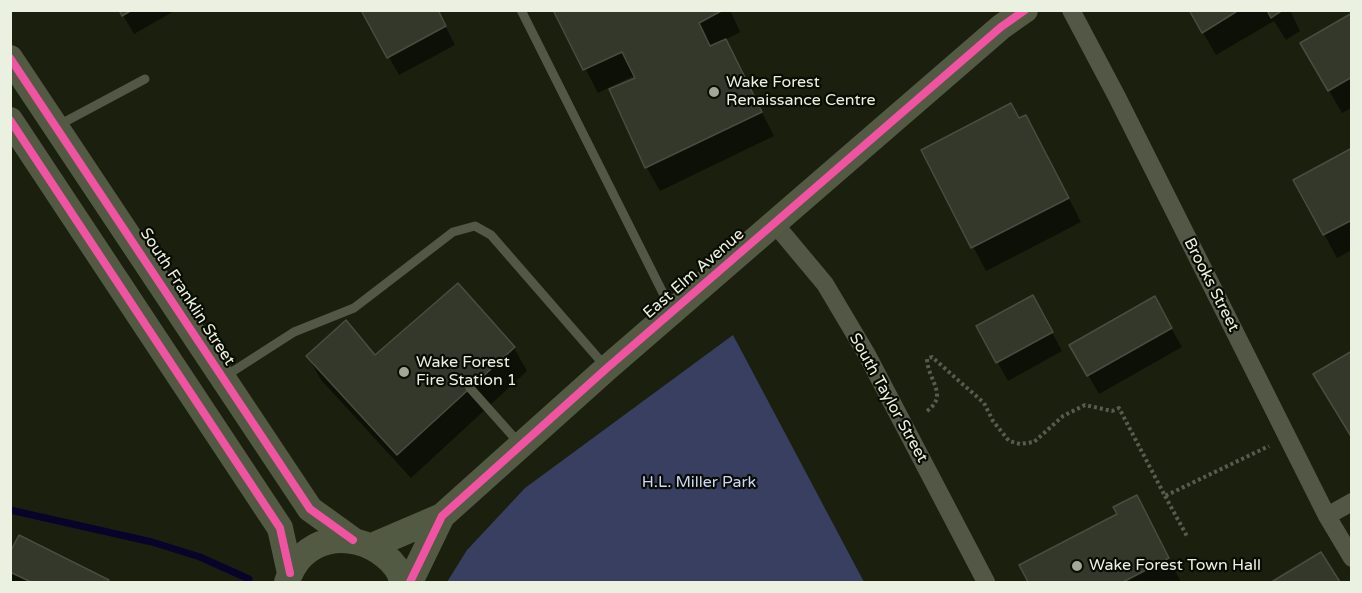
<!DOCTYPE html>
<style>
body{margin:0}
#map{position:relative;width:1362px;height:593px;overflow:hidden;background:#1a1f0e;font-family:"Varela Round",sans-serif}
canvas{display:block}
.frame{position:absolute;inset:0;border:12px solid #ebf1e0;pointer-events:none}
</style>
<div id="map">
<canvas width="1362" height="593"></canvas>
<div class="frame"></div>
</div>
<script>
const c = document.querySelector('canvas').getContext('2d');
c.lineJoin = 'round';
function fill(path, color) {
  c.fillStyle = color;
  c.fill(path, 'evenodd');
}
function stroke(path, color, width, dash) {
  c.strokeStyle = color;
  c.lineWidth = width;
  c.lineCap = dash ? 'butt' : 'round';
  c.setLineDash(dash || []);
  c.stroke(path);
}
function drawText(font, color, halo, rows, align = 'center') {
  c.font = font + ' "Varela Round",sans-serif';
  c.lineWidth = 4.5;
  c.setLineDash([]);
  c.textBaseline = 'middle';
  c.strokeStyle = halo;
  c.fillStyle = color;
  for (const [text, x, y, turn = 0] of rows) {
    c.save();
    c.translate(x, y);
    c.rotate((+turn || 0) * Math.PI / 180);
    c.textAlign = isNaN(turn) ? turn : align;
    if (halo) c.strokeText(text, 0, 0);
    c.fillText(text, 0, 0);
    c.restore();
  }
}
const green = new Path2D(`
 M733,335l131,247h-417l20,-32 58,-62z`);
const shadow = new Path2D(`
 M120,10h56l-42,24z
 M437,10l18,35 -56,30 -35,-63z
 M555,10h175l10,22 -15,8 49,96 -114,55 -13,-23 -36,-78 26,-11 -2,-4 -37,18z
 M1190,10h100l10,21 -14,9 -12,-19 -58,34z
 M1352,15v93l-10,5 -40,-69z
 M1019,120l20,20 42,82 -95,49 -63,-120z
 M1352,149v101l-15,8 -42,-78z
 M1154,298l28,49 -83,47 -28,-49z
 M1043,316l19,35 -54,30 -30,-54z
 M514,348l13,23 -116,107 -90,-98 -13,-23h67z
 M1149,521l32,61h-151l-9,-16z
 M20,537l87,45h1h-96l-2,-3v-24z
 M1320,554l18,28h-62l-1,-1z`);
const stream = new Path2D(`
 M10,510l142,32 48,15 49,22`);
const building = new Path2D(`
 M119,10h13l-10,6z
 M364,10h74l8,16 -59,32 -25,-46z
 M553,10h170l-24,13 11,23 16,-7 36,73 -117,56 -36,-79 26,-11 -13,-26 -39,18z
 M1189,10h50l-37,23z
 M1267,10h16l-12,8z
 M1352,13v64l-24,14 -28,-48z
 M1011,103l8,15 7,-3 43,83 -98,50 -50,-98z
 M1352,148v72l-29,15 -30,-55z
 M458,283l57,64 -118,108 -91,-99 40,-36 29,35z
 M1033,295l20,37 -57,31 -20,-37z
 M1155,296l17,32 -85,48 -18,-31z
 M1352,351v87l-39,-64z
 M1137,495l32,63 -46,24h-95l-9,-17 98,-51 -4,-7z
 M19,535l90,45 -2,2h-76l-21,-10v-20z
 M1321,552l19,30h-66l-1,-1z`);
const path = new Path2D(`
 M927,411c22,-16 1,-30 0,-52l5,-2 52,46 9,18 16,20 11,3 14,-2 29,-26 22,-11 27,6 7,-3 46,88 104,-50
 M1165,496l23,42`);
const lane = new Path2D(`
 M521,10l150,299
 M57,126l88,-47
 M224,377l70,-45 60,-24 99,-76 22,-6 16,9 114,131
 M470,388l49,55`);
const street = new Path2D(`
 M1071,10l46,87 210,419 25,42
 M774,223l51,61 41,69 120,229
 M1327,516l25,-14`);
const secondary = new Path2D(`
 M10,58l300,451 43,31
 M10,120l270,408 10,45
 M372,546l70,-30
 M287,582c14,-45 63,-54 98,-26 8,6 16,16 17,26
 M410,582l32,-66 165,-148 394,-341 24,-17`);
const cycleway = new Path2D(`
 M10,58l300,451 43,31
 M10,120l270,408 10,45
 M410,582l32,-66 165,-148 394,-341 24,-17`);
const markers = [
 [714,92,6,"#a2a896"],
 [404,372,6,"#a2a896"],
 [1077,566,6,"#a2a896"]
];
const poiNames = [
 ["Wake Forest",726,83],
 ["Renaissance Centre",726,101],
 ["Wake Forest",416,363],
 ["Fire Station 1",416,381],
 ["Wake Forest Town Hall",1089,566]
];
const streetNames = [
 ["East Elm Avenue",694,274,-41],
 ["Brooks Street",1211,285,63],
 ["South Franklin Street",187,297,57],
 ["South Taylor Street",888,398,61]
];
const parkNames = [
 ["H.L. Miller Park",699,483]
];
fill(green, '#393f61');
fill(shadow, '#0007');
stroke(stream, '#08032a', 7);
fill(building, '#34382b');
stroke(building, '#494d40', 1.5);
stroke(path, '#585c4e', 4, [3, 3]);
stroke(lane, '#525746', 9);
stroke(street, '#525746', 18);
stroke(secondary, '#535a43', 26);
stroke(cycleway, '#f153a3', 8);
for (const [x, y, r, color] of markers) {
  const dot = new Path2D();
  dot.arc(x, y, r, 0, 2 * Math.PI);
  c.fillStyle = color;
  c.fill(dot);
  stroke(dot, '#090c03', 2);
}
drawText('16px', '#ebf1e0', '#090c03', poiNames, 'left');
drawText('16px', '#ebf1e0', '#090c03', streetNames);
drawText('16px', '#ccd4fc', '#090c03', parkNames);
</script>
